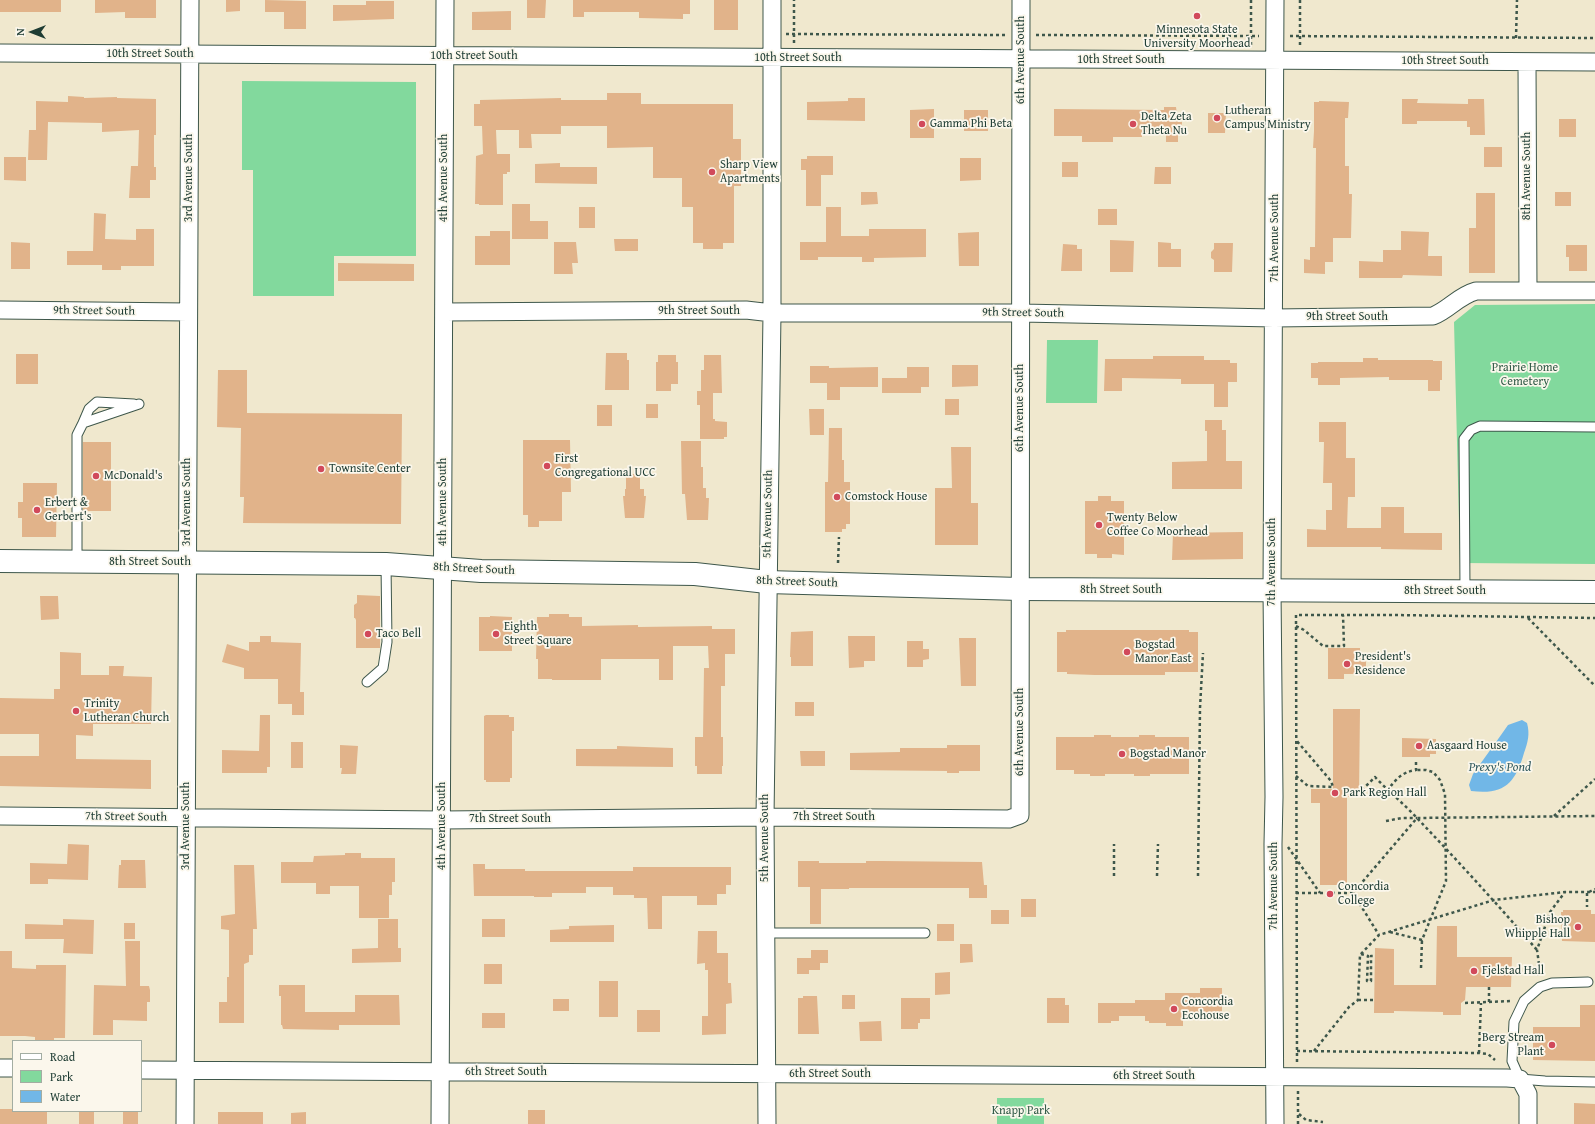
<!DOCTYPE html>
<style>
body{margin:0}
#map{position:relative;width:1595px;height:1124px;overflow:hidden;background:#f0e8ce;font-family:"Gentium Book Plus",serif}
canvas{display:block}
.legend{position:absolute;left:12px;top:1040px;width:130px;height:72px;box-sizing:border-box;background:#fbf7ec;border:1px solid #a3ada2;margin:0;padding:5px 7px;list-style:none;font-size:12px;color:#1f3d34}
.legend li{display:flex;align-items:center;gap:8px;height:20px}
.legend b{width:20px;border:1px solid #a3ada2}
.north{position:absolute;left:12px;top:12px;width:40px;height:40px;-webkit-text-stroke:3px #fbf7ec;paint-order:stroke;rotate:270deg;font-size:11px;font-weight:700;line-height:16px;text-align:center;color:#1f3d34}
.north::after{content:'';display:block;margin:auto;width:14px;height:18px;background:#1f3d34;clip-path:polygon(50% 0,100% 100%,50% 72%,0 100%)}
</style>
<div id="map">
<canvas width="1595" height="1124"></canvas>
<ul class="legend">
<li><b style="height:5px;background:#fff"></b>Road</li>
<li><b style="height:11px;background:#82d99d"></b>Park</li>
<li><b style="height:11px;background:#71b7e7"></b>Water</li>
</ul>
<div class="north">N</div>
</div>
<script>
const c = document.querySelector('canvas').getContext('2d');
c.lineJoin = 'round';
function fill(path, color) {
  c.fillStyle = color;
  c.fill(path, 'evenodd');
}
function stroke(path, color, width, dash) {
  c.strokeStyle = color;
  c.lineWidth = width;
  c.lineCap = dash ? 'butt' : 'round';
  c.setLineDash(dash || []);
  c.stroke(path);
}
function drawText(font, color, halo, rows, align = 'center') {
  c.font = font + ' "Gentium Book Plus",serif';
  c.lineWidth = 3.5;
  c.setLineDash([]);
  c.textBaseline = 'middle';
  c.strokeStyle = halo;
  c.fillStyle = color;
  for (const [text, x, y, turn = 0] of rows) {
    c.save();
    c.translate(x, y);
    c.rotate((+turn || 0) * Math.PI / 180);
    c.textAlign = isNaN(turn) ? turn : align;
    if (halo) c.strokeText(text, 0, 0);
    c.fillText(text, 0, 0);
    c.restore();
  }
}
const green = new Path2D(`
 M242,81l174,1v174h-82v40h-81v-126h-11z
 M1595,304v260l-135,-1 -6,-241 21,-17z
 M1047,340h51l-1,63h-51z
 M997,1098h47v26h-47z`);
const water = new Path2D(`
 M1522,720l5,3c3,11 1,19 -3,30 -9,31 -20,42 -53,38l-2,-6 4,-11 28,-39 7,-10z`);
const building = new Path2D(`
 M0,0h61v12h-61z
 M95,0h61v18h-31v-6l-30,1z
 M226,0h14v11l-14,1z
 M265,0l41,1v28h-22v-17h-19z
 M527,0h19l-1,18h-18z
 M573,0h117v14h-7v5l-44,-1v-6h-55v5h-11z
 M714,0h24v30h-24z
 M366,1h28v18l-61,2v-16h33z
 M511,11v19h-39v-18z
 M607,93h34v11h92v35h8v47h-7v57h-11v6h-20v-6h-10v-36h-11v-29h-29v-31l-46,1v-22h-46v8h-30l1,14h-13v-18h-23l1,24h13v18h-3v2h-4v31h-24v-1h-4l1,-48 7,-2 -1,-28h-8v-22h6v-4l81,-2v2h46z
 M68,96l16,1v1l33,-1v1l39,1v36h-2v32h2v13h-6v18h-21l2,-32h7l1,-36 -37,2v-9l-54,-1 -1,38h-19l1,-30h7v-29l32,1z
 M848,98h17v23l-58,-1v-18l41,-1z
 M1402,99h16l-1,4 51,1v-5h16l1,36h-15v-8h-3v-6h-50v3h-15z
 M1319,101l30,1 -1,16h-3v48h4v28h3l-1,44h-18v24h-8v12l-21,-1v-14l6,1v-13h5l1,-99h-3l1,-17v-29h5z
 M1164,107h12l2,15h4v11h-4v9h-12v-9h-24v4h-29v5h-31v-6h-28v-27l110,1z
 M934,109v29h-24v-28z
 M964,110h24v21h-24z
 M1208,113h18l-1,20h-17z
 M1559,119h17v18h-17z
 M1484,147h18v20h-18z
 M807,156h26v19h-12v31h-15v-36h-5v-11h6z
 M4,157h22v24l-22,-1z
 M960,158h21v22l-21,1z
 M1062,162h16v15h-16z
 M560,163v4h37v17l-62,-1v-19z
 M1155,167h16v17h-17z
 M861,192h16l1,12 -17,1z
 M1555,192h16v14h-16z
 M1476,193h19v80h-26v-45h7z
 M512,204h18v17h18v18h-36z
 M579,207h16v21h-16z
 M826,207h15v29h28v-7h57v28l-52,1v4h-12v-5h-44v3h-18v-18h26z
 M1098,209h19v16h-19z
 M94,213l12,1 -1,25 31,1v-11h18v37h-33v4h-19v-5h-35v-14h26z
 M490,231h20v34h-35v-29h15z
 M1401,231l28,1 -1,24h14v20l-39,-1 -1,3h-43v-17l24,1v-12h18z
 M979,232v34h-20l-1,-33z
 M614,239h24v12h-23z
 M1110,240l24,1 -1,31h-23z
 M11,242l19,1v26h-19z
 M554,242h22l2,21h-6l1,11h-19z
 M1158,242l13,1v6h10v18h-23z
 M1214,243h19l-1,29h-18v-12l-3,-2v-6l3,-3z
 M1063,244l14,1v4h5v22h-21z
 M1566,245h21v26h-18v-14h-3z
 M338,263l76,1v17h-76z
 M606,353h21v7h2v30h-24z
 M16,354h22v30h-22z
 M658,355h18v7h2v22h-7v7h-15v-29h2z
 M704,355h17l1,38h-9v26h2v2l12,1v15h-3v2h-24v-34h-3v-14h4v-21h3z
 M1153,356h51v4h26v3h7v19h-9v25h-14v-23h-33v-5l-59,-1v13h-18l1,-32h48z
 M1363,358h15v2h55v1h9v19h-2v11h-12v-11h-39v-3l-49,1v7h-22v-7h-7v-15h7v-1h45z
 M952,365h26v21l-26,1z
 M810,366h19v2l49,-1v20h-38v13h-13v-17h-17z
 M907,367h22v20h-8v6h-39v-15h25z
 M218,370h29v43l155,1 -1,110 -158,-1 1,-26h-4l1,-69 -24,-1z
 M945,399h14v16h-14z
 M646,404h12v14h-12z
 M597,405h15v21h-15z
 M809,409h15v26h-14z
 M1205,420h17v10h4v31h16v28h-70v-27l35,-1v-30h-2z
 M1319,422h27v36h9v39h-7l-1,31h34v-21h23v26h38v17l-61,-1v-2h-74v-18l19,1v-20h6v-27h-9l1,-41h-5z
 M829,428h13v32h2v22h6v42h-4v5h-4v3h-17v-50h3z
 M523,440h47l1,52h-9v29h-23v6h-11v-12h-5z
 M681,441h20v26h2v21h3v10h3l-1,22h-21l-2,-26h-3z
 M83,442h28v69h-28z
 M951,447h20v56h7v42h-43v-57h17z
 M626,474h14v15h4v7h2l-2,22h-19l-2,-22h2v-7h1z
 M23,483h34l-1,54h-34v-19h-4v-16h5z
 M1098,496h13v5h13v54l-12,-1v4h-15v-4h-12v-53h13z
 M1243,532v27l-71,1 1,-27z
 M357,595l23,1v52h-24v-28l-1,-2h-1v-13l3,-2z
 M40,596h18l1,23 -18,1z
 M549,614h20v3h13v9l56,-1v2l74,-1v3h23v25h-10v32h-4v51h2v29h-1v8h-25v-8h-2v-29h8l1,-69h5l-1,-22h-35v34h-14v-21h-58v21h-49v-1h-14v-20h-2l1,-42h12z
 M490,616l22,1v34h-33v-34h11z
 M1066,630h123v2h9v40h-33v3h-70l-28,-1v-2h-10v-40h9z
 M813,631v35h-22v-9h-1l1,-25z
 M260,636h11v6l30,1 -1,49h4v23h-12v-11h-14v-25h-34v-11l-22,-6 5,-18 22,7v-9h11z
 M848,636h27v25h-11v6l-15,1z
 M959,638h17v48h-15z
 M907,641h16v8h6v10l-6,1v7h-16z
 M1328,648h32v10h6v13h-6v3h-16v5h-16z
 M60,652l21,1v22h28v-9h15l-1,10 29,1 -1,47h-58v12l-17,-1v24l75,1v29l-151,-3v-30h39v-22h-39v-36l54,1v-10h6z
 M795,702h19v14h-19z
 M1333,709h27l-1,88h-12v88h-27v-82h-9v-14h22z
 M260,715h10v52h-3v6h-45v-23l37,1z
 M486,715h23v2h5v14h-2v47h-2v4h-24v-2h-2v-64z
 M1094,735h17v2h28v-2h16v2h34v37h-39v2h-16v-2h-29v2h-15v-2h-16v-4h-18v-33h38z
 M1402,738l34,1v15h-6v3h-28z
 M291,742h12v26h-12z
 M340,745l18,1 -2,28h-15l1,-6h-2z
 M947,745h33v26h-21v2h-12v-2l-97,-1v-17l50,-1v-4h47z
 M617,746l56,2v19l-97,-1v-17h41z
 M800,751h25v15h-24z
 M68,844l21,1 -1,35 -40,-1v5h-18v-21l37,1z
 M345,853h16v5h34v24h-3v13h-3v23h-30v-32h-29v8h-14v-11h-35v-21h32l1,-6 31,-1z
 M121,860h24l1,28h-28l1,-23h2z
 M798,861h21v2h47v-2h16l100,1 2,23h3v13h-18v-10h-120v1h-28v35h-11v-37h-12z
 M473,864h12v5h40v2h108v-4h98v18h-5v9h-9v11h-20v-9h-35v33h-14l-1,-31h-13v-3h-21v-8h-27v6h-34v4h-18v-1h-60z
 M234,865h20l3,64h-4v26h-4v7l-5,2v59h-25v-21h8v-25h2v-47l-8,-1v-13l14,-2z
 M1021,899h15v18h-15z
 M991,910h18v14h-18z
 M1563,910h28v4h4v28l-33,-1 -1,-29h2z
 M63,919l31,1 -1,34 -30,-1 1,-14h-39v-15l38,1z
 M378,919h20v29h3v14l-49,1v-14l26,-1z
 M482,919h23v18h-23z
 M124,923h11v16h-11z
 M937,924h17v17h-17z
 M614,925v17h-64v-12l19,-1v-3z
 M1437,926h20v31h55l-1,30h-45l-1,13 -4,3v12h-18v-3l-49,-1v2h-20l1,-65 19,1v36h42z
 M698,931h19v22h11v30h3l1,20 -6,1v30l-24,1v-19h6v-46h-3v-7l-8,1z
 M125,941h15v45h9l1,4v12h-3v19l-34,-1v15h-20l1,-50 32,1z
 M960,944h12l1,18 -13,1z
 M811,950h17v13h-8v7h-11v4h-12v-16h14z
 M0,951h12v17l24,1v-4h30l-1,73h-11v3l-19,-1v-3l-10,-1h-25z
 M484,964h18v20h-18z
 M950,972v22l-15,1v-22z
 M599,981h19v36h-19z
 M279,985h26v27h50v-17h44l1,30h-61v5l-56,-1 -1,-4h-1v-29h-2z
 M1200,988h22v30h-39v8h-17v-3h-17v-2h-4v-5h-26v5h-8v2h-13v-20h37v-3h30v-7h35z
 M842,995h13v14h-13z
 M803,996h14l2,38h-21v-36h5z
 M901,998h29v21h-10v4h-2v6h-17z
 M1047,998h18v7h4v18h-22z
 M553,999h16v12h-16z
 M1580,1005h15v56l-62,-1v-33h47z
 M637,1010h23v22h-23z
 M482,1013h23v15h-23z
 M881,1021l1,20h-22l-1,-19z
 M1574,1103l21,1v20h-21z
 M0,1109h13v2h34v13h-47z
 M528,1110h17v14h-17z
 M79,1111h15v13h-15z
 M123,1111h15v13h-15z
 M218,1112h45v12h-45z
 M306,1112v12h-15v-11z`);
const path = new Path2D(`
 M1251,0v45
 M1300,0v45
 M786,34l221,1
 M1036,35l223,1
 M1290,36l305,2
 M1516,38l1,-38
 M794,43v-43
 M838,563l1,-26
 M1528,618l67,68
 M1296,626l8,4 19,16h21l-1,-31
 M1296,776l12,10 25,1 -2,-6 -35,-41
 M1362,790l13,-13c13,14 28,26 41,40 41,43 82,88 121,133
 M1363,790l24,1
 M1387,791c9,-12 15,-19 29,-21v-9
 M1554,816l41,-37
 M1386,821l16,-3h15
 M1288,847l32,46
 M1114,876v-32
 M1157,876l1,-32
 M1198,876l2,-168 3,-55
 M1589,892l6,-3
 M1296,893h57l64,-75 178,-2
 M1353,893l26,42
 M1587,893v14
 M1390,932l32,8 24,-59 -1,-87 -5,-14 -7,-8 -7,-2h-10
 M1361,954l7,2 -1,25h4v-25h4
 M1421,968l1,-28
 M1537,975l3,-4 -3,-21 13,-38 15,-20
 M1489,987v15
 M1358,1000h16
 M1465,1003l47,-2
 M1297,1051l182,2 9,1 7,6
 M1314,1051l35,-44 9,-7 2,-45 19,-20 115,-35 71,-8h30
 M1479,1053l2,-50
 M1297,1062l-1,-447h99l200,3
 M1298,1091v33
 M1299,1114l7,6 17,2`);
const service = new Path2D(`
 M83,423l6,-14 8,-7 37,2
 M77,562v-127l6,-12 56,-19
 M1465,591l-1,-152 7,-9 9,-4 115,1
 M367,682l16,-14 4,-26 -1,-78
 M765,933h160
 M1588,982l-36,1 -12,4 -16,14 -10,21 -2,39 8,18 25,2 50,1`);
const minor = new Path2D(`
 M0,53l1595,9
 M1527,62l1,229
 M0,310l188,2
 M444,312l302,-2 26,3h249l253,5 159,-2c17,-7 25,-20 43,-25h119
 M0,816l442,4 323,-3 244,2 11,-4 1,-815
 M0,1068h13
 M141,1070l1366,8 13,1 8,15v30
 M185,1124l5,-1124
 M440,1124l5,-1124
 M767,1124l-2,-307 7,-504v-313
 M1275,1124l-2,-280 1,-47 -2,-207 3,-590`);
const primary = new Path2D(`
 M0,561l386,3 95,7 214,3 72,8 253,7 575,3`);
const markers = [
 [1197,16,4,"#d1495b"],
 [1217,118,4,"#d1495b"],
 [922,124,4,"#d1495b"],
 [1133,124,4,"#d1495b"],
 [712,172,4,"#d1495b"],
 [547,466,4,"#d1495b"],
 [321,469,4,"#d1495b"],
 [96,476,4,"#d1495b"],
 [837,497,4,"#d1495b"],
 [37,510,4,"#d1495b"],
 [1099,525,4,"#d1495b"],
 [368,634,4,"#d1495b"],
 [496,634,4,"#d1495b"],
 [1127,652,4,"#d1495b"],
 [1347,664,4,"#d1495b"],
 [76,711,4,"#d1495b"],
 [1419,746,4,"#d1495b"],
 [1122,754,4,"#d1495b"],
 [1335,793,4,"#d1495b"],
 [1330,894,4,"#d1495b"],
 [1578,927,4,"#d1495b"],
 [1474,971,4,"#d1495b"],
 [1174,1009,4,"#d1495b"],
 [1552,1045,4,"#d1495b"]
];
const poiNames = [
 ["Minnesota State",1197,30,"center"],
 ["University Moorhead",1197,44,"center"],
 ["Lutheran",1225,111],
 ["Campus Ministry",1225,125],
 ["Delta Zeta",1141,117],
 ["Theta Nu",1141,131],
 ["Gamma Phi Beta",930,124],
 ["Sharp View",720,165],
 ["Apartments",720,179],
 ["First",555,459],
 ["Congregational UCC",555,473],
 ["Townsite Center",329,469],
 ["McDonald's",104,476],
 ["Comstock House",845,497],
 ["Erbert &",45,503],
 ["Gerbert's",45,517],
 ["Twenty Below",1107,518],
 ["Coffee Co Moorhead",1107,532],
 ["Eighth",504,627],
 ["Street Square",504,641],
 ["Taco Bell",376,634],
 ["Bogstad",1135,645],
 ["Manor East",1135,659],
 ["President's",1355,657],
 ["Residence",1355,671],
 ["Trinity",84,704],
 ["Lutheran Church",84,718],
 ["Aasgaard House",1427,746],
 ["Bogstad Manor",1130,754],
 ["Park Region Hall",1343,793],
 ["Concordia",1338,887],
 ["College",1338,901],
 ["Bishop",1570,920,"right"],
 ["Whipple Hall",1570,934,"right"],
 ["Fjelstad Hall",1482,971],
 ["Concordia",1182,1002],
 ["Ecohouse",1182,1016],
 ["Berg Stream",1544,1038,"right"],
 ["Plant",1544,1052,"right"]
];
const streetNames = [
 ["10th Street South",150,54],
 ["10th Street South",474,56],
 ["10th Street South",798,58],
 ["6th Avenue South",1021,60,-90],
 ["10th Street South",1121,60],
 ["10th Street South",1445,61],
 ["8th Avenue South",1527,176,-90],
 ["3rd Avenue South",189,178,-90],
 ["4th Avenue South",444,178,-90],
 ["7th Avenue South",1275,238,-90],
 ["9th Street South",94,311,1],
 ["9th Street South",699,311],
 ["9th Street South",1023,313,1],
 ["9th Street South",1347,317],
 ["6th Avenue South",1020,408,-90],
 ["3rd Avenue South",187,502,-90],
 ["4th Avenue South",443,502,-90],
 ["5th Avenue South",768,514,-89],
 ["8th Street South",150,562],
 ["7th Avenue South",1272,562,-90],
 ["8th Street South",474,569,3],
 ["8th Street South",797,582,2],
 ["8th Street South",1121,590],
 ["8th Street South",1445,591],
 ["6th Avenue South",1020,732,-90],
 ["7th Street South",126,817,1],
 ["7th Street South",834,817],
 ["7th Street South",510,819],
 ["3rd Avenue South",186,826,-90],
 ["4th Avenue South",442,826,-90],
 ["5th Avenue South",765,838,-90],
 ["7th Avenue South",1274,886,-90],
 ["6th Street South",506,1072],
 ["6th Street South",830,1074],
 ["6th Street South",1154,1076]
];
const parkNames = [
 ["Prairie Home",1525,368],
 ["Cemetery",1525,382],
 ["Knapp Park",1021,1111]
];
const waterNames = [
 ["Prexy's Pond",1500,768]
];
fill(green, '#82d99d');
fill(water, '#71b7e7');
fill(building, '#e1b38a');
stroke(service, '#3e574b', 11);
stroke(minor, '#3e574b', 19);
stroke(primary, '#3e574b', 24);
stroke(path, '#3e574b', 2.5, [3, 3]);
stroke(service, '#fff', 9);
stroke(minor, '#fff', 17);
stroke(primary, '#fff', 22);
for (const [x, y, r, color] of markers) {
  const dot = new Path2D();
  dot.arc(x, y, r, 0, 2 * Math.PI);
  c.fillStyle = color;
  c.fill(dot);
  stroke(dot, '#fbf7ec', 1.5);
}
drawText('12px', '#1f3d34', '#fbf7ec', poiNames, 'left');
drawText('12px', '#1f3d34', '#fbf7ec', streetNames);
drawText('12px', '#335c49', '#fbf7ec', parkNames);
drawText('italic 13px', '#345c61', '#fbf7ec', waterNames);
</script>
